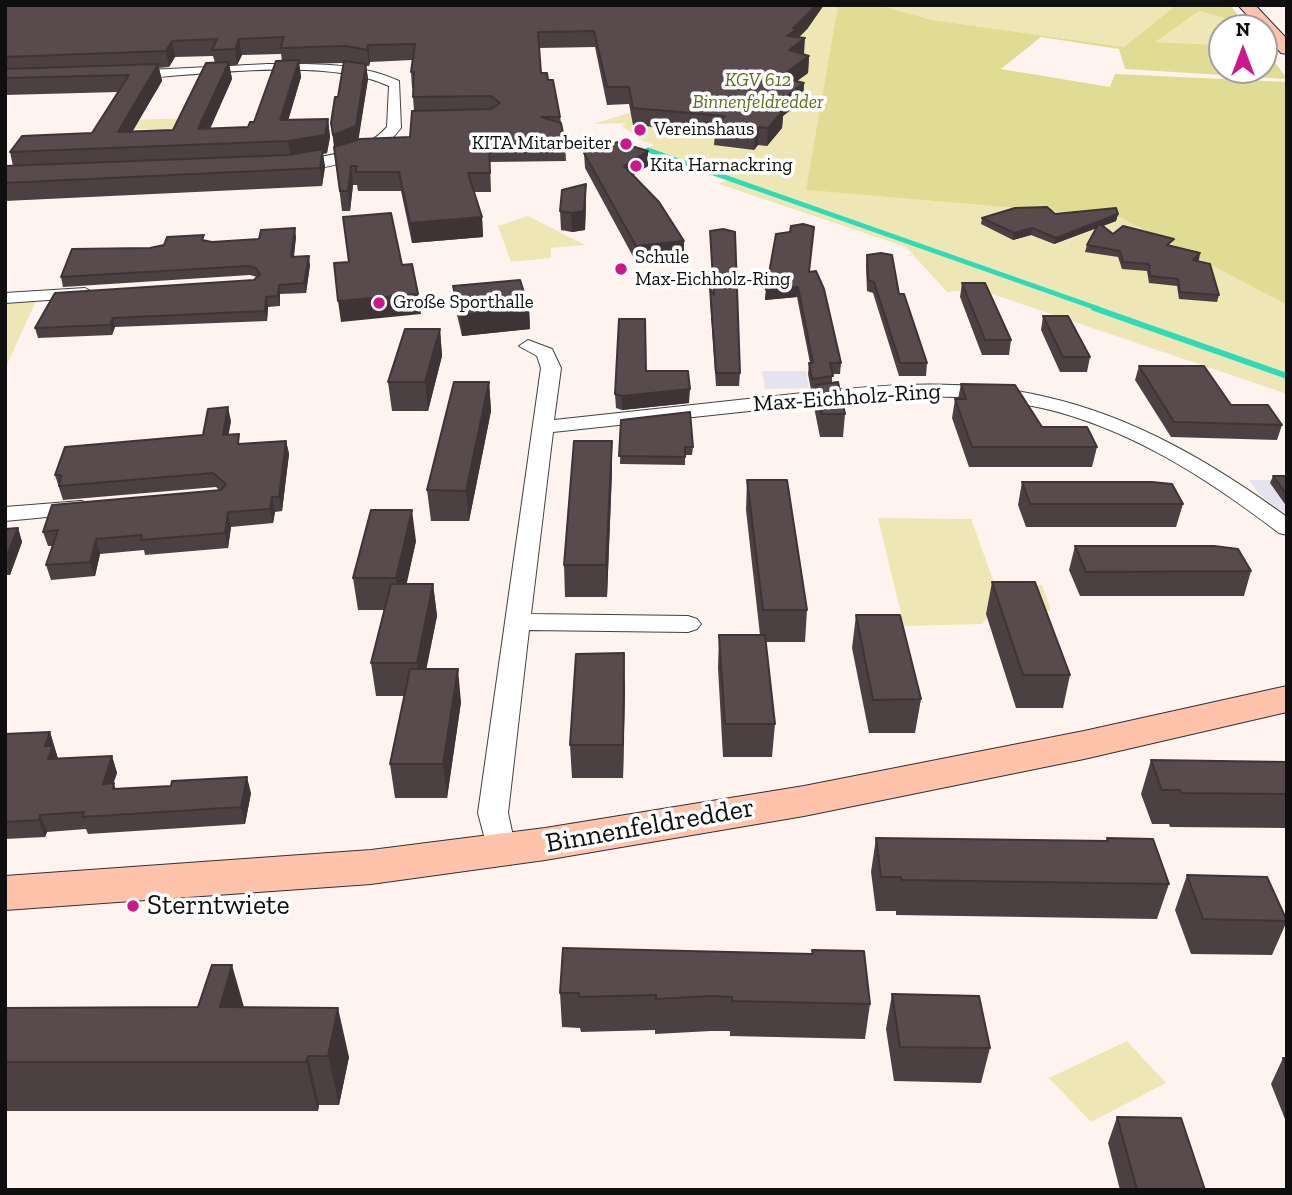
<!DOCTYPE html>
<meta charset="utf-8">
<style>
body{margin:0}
#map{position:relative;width:1292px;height:1195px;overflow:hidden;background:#fff3f0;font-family:"Zilla Slab",serif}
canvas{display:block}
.frame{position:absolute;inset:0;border:7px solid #0f0f0f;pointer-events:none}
.north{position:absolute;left:1208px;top:14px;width:70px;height:70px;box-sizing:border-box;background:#fff;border:2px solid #9f9f9f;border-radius:50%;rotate:0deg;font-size:19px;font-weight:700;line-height:28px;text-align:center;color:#0f0f0f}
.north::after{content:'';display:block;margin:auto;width:24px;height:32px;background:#cd188d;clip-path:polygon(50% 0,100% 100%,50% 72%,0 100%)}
</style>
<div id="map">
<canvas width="1292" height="1195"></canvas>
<div class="frame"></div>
<div class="north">N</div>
</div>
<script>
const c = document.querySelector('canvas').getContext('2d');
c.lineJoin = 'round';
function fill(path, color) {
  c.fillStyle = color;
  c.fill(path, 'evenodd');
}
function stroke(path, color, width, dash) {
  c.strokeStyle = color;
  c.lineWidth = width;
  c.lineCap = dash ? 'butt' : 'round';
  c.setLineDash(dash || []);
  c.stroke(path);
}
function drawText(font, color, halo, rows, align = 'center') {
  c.font = font + ' "Zilla Slab",serif';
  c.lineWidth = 7;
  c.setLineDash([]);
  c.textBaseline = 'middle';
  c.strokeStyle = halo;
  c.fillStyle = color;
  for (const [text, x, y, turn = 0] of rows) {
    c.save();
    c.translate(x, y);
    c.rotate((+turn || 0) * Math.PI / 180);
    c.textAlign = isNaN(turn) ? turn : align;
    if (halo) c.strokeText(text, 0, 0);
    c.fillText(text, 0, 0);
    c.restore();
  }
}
const industrial = new Path2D(`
 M762,371h44l3,17 -44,1z
 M1249,480h38v36l-28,-22z`);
const green = new Path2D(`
 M5,5h833l-31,185 312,27 168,88v89l-310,-105 -30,3 -41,-45 -187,-63 8,-4 -84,-30 11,-5 -16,-6 5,-4h-9l-12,-9 4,-3 -32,1 100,-32 -20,-63z
 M879,5h297l-52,42 -192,-27z
 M1199,11l46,13 3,4h-26v17l-68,-3z
 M195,118l-7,13 -67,-3 5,-8z
 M528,216l57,29 -34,3v10l-40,4 -13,-36z
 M37,299l-32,70v-68z
 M878,518l93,1 24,66h47l9,25 -12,5 -40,-11 -17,20 -78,2z
 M1127,1041l39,42 -75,39 -42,-44z`);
const forest = new Path2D(`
 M838,5h41l53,15 192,27 52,-42h54l15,19 -46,-13 -44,31 67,3v25h42v-23l23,32 -162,-10 -6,-20 -78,-12 -40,32 109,18 5,-13 172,8v223l-168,-88 -313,-27z`);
const streamFar1 = new Path2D(`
 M648,150l451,159`);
const stream = new Path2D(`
 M1094,308l193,68`);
const street = new Path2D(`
 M268,64c45,0 90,-2 131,17l2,47c-7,9 -15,17 -25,22 -15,9 -77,28 -90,16l2,-3c36,-9 72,-6 99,-36l2,-41c-64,-30 -189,-11 -260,-7l-6,-4 6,-4z
 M85,288l9,5 -3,4 -86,6v-10z
 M528,340l24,9 9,19 -7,52c71,-8 141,-15 212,-23 93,-10 188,-22 280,0 89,20 168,67 241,120v18l-8,-2c-71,-54 -149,-105 -237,-125 -89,-21 -184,-9 -274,1 -72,8 -143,15 -215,23l-22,182 157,2 9,3 4,5 -4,5 -9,3 -159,-2 -21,183 8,37 -4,8 -11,3 -11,-3 -12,-45 63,-445 -4,-12 -18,-10z
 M81,501l8,2 3,5 -3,5 -84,8v-14z`);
const secondary = new Path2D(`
 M1238,5h17l32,34v15l-6,-1 -17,-19v-6h-5z
 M1287,686v26l-203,47 -280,57 -259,44 -174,24 -366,26v-34l366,-26 174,-22 259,-42 280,-55z`);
const wall = new Path2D(`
 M5,5l803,23 -10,10 6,17 5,1 -1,17 -11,8 7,2 -1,17 -20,16 -1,12 -15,18 -9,-1 -4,5 -40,-5 1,-12 -82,-8 -4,-21 -22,1 -12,-58 -56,1 2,25 7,7 12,37 5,26 1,18 -76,1 1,30h-17l8,25 1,20 -71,6 -11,-52h-43l-1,-6h-4l-3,26h-8l-11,-88 7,-26 6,-34 -45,1 2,13 -13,43 40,-1 2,18 -3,16 -4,1 2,13 -3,19 -317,15v-35h8l-3,-14 82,-19 26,-41 -113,3zM281,54l1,7 -28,61 -6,5 -38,2 22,-50 -3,-13 8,-1 5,-10zM213,56l2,7 -42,67 -41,1 30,-50 -3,-13 10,-1 6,-10zM412,60l-1,12 1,16h1v9l1,14 -4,26 -52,2 10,-60 -2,-13h3l1,-4z
 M648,151v15l-15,9 51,83 -48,4 -51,-94 -1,-15z
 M586,203l-1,27 -13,2 -11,-2 -1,-19z
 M1055,214h63l-2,7 -13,5 10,8 59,12 27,14 -2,1 22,34 -2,7 -38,-3 -2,-13 -28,-3 -2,-12 -25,-2 -4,-12 -33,-5 2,-7 9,-17 -42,16 -23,-9 -18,5 -32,-16 1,-6z
 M710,231l30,142 -1,13h-23l-6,-86v-12l3,5z
 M296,237l-2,20 16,8 -4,28 -26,1v12l-12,1 -1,14 -152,6 -3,8 -74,3 -3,-10 219,-48 3,-3 -7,-2 -187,12 -2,-10 89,-29 55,-7 7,1z
 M867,255l32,39 28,69 -1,13h-27l-26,-83 -6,-2 -1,-25z
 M810,272l31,91 -1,11h-8v9l13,31 -2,23h-23l-6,-30 2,-18 -5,1 -3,-16 1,-11h1l-13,-66 -32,3 1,-10z
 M962,283l49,57 -2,15h-27l-22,-58z
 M453,286l76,22 1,21 -68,7 -7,-30z
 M1043,316l47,41 -3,15h-27l-19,-42z
 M440,329l2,27 -14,55h-36l-4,-29z
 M1139,366l143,59 -5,15 -106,-3 -36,-57z
 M646,371l43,32 -67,7 -6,-2 -1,-14z
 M489,382l2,29 -22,110h-38l-4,-31z
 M961,384l81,43 55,20 -5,20h-123l-17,-49 3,-19h3z
 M621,420l72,27 -1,8h-7v10l-65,-1z
 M231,421l-3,14 13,9 45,-3 3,13 -7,57 -7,1 -2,11 -42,4 -3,21 -83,7 -1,-5 -44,4 -5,22 -44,4 -5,-15 7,-19h-5l-5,-14 177,-41 -4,-4 -153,13 -8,-25 148,-40z
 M612,471l-5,126h-42l-1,-32z
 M1273,476h14v31l-17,-24z
 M747,480l60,130 -2,32h-39l9,82 -3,33h-49l-5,-89 1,-33h41l-14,-125z
 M1022,482l161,22 -7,23h-150l-8,-22z
 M18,528l4,14 -12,33h-5v-46z
 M416,541l-10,43h27l4,32 -11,53 35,33 -14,96h-52l-5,-34 14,-68h-28l-5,-33 13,-53h-26l-5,-32z
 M1075,546l176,25 -7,25h-164l-11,-26z
 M992,582l78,93 -7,33h-47l-30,-94z
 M856,615l65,84 -6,34h-46l-17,-85z
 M625,686l-2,92h-51l-2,-33z
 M50,732l8,27 54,-3 5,17 -4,10 3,6 135,4 -6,31 -157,10 -2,-5 -39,3 -2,5 -40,2v-105z
 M1151,760l136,2v66l-117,-1 -1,-3h-17l-11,-30z
 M876,838l230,3 1,-3 62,46 -12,35 -261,-4v-4h-20l-5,-39z
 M1187,875l100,46 -15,34 -81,-1 -16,-44z
 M812,950l58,54 -5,35 -135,-3v-5h-19l-56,3v-4l-74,2 -1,-4 -18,-1 -2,-34 252,-39z
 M892,994l98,54 -9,35 -87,-2 -8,-52z
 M244,1007l105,50 -10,48h-20l-1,6h-313v-103z
 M1283,1058h4v66l-16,-40z
 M1117,1117l88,73h-85l-12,-47z`);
const shadedWall = new Path2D(`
 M815,5h9l-16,23 -10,10 -11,-2 6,-8z
 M805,38l-1,16 -15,-4z
 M239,39l3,16 -5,10 -2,-16z
 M172,41l3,16 -6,10 -3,-16z
 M368,45l2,17 -1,4 -2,-16z
 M809,56l-1,17 -29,21 1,-17z
 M299,60l2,17 -18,61 -3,-18z
 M229,62l3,17 -29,65 -5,-15z
 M158,64l4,17 -39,67 -5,-16z
 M366,64l2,15 -10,64 -23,9 -2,-17z
 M804,83l-1,17 -20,16 -1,12 -15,18 1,-18 2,-19z
 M328,119l2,18 -3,16 -4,1 2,13 -3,19 -2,-18 -29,-9 -3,-18z
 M759,127l-1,18 -4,5 1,-19z
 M648,151v15l-24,15v-15z
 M351,166l2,19 -3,26 -2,-20z
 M586,184v19l-1,27 -13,2 -1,-19z
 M1118,214l-2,7 -62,23 2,-6z
 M482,217l1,20 -71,6 -2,-20z
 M295,228l1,9 -4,29 -1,-9z
 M1032,228l-1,7 -18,5 1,-7z
 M684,241v17l-48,4v-16z
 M1200,253l-1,7 -8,6 2,-6z
 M309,256l1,9 -4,28 -2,-10z
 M279,285l1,9v12l-2,-10z
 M798,287l-1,10 -32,3 1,-10z
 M418,294l3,20 -80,8 -3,-21z
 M266,297l2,10 -1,14 -2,-10z
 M529,308l1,21 -68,7 -2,-21z
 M113,318l2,9 -3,8 -2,-10z
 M440,329l2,27 -14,55 -3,-29z
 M489,382l2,29 -22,110 -3,-30z
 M690,389l-1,14 -67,7v-14z
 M228,407l3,14 -5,28 -3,-14z
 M286,441l3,13 -7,57 -3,-14z
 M612,441v30l-5,126 -1,-32z
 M272,497l3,15 -2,11 -3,-14z
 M412,510l4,31 -15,69 -5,-32z
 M228,512l3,15 -3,21 -3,-15z
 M18,528l4,14 -12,33 -5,-15z
 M96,539l4,15 -5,22 -5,-14z
 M433,584l4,32 -16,80 -4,-33z
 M624,653l1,33 -2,92v-33z
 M458,669l3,33 -14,96 -4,-34z
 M50,732l9,30 -5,14 -9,-30z
 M112,756l5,17 -9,27 -5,-16z
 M247,777l4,16 -6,31 -4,-17z
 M40,815l7,17 -2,5 -6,-17z
 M232,965l14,49 -26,-7z
 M338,1008l11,49 -10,48 -11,-49z
 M308,1056l11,49 -1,6 -12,-49z`);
const building = new Path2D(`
 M5,5h810l-6,8 -16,15h5l-11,8 18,2 -16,12 20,6 -29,21 24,6 -34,26 13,2 -15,17 -9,-1 -4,4 -40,-4 10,-11 -92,-8 -4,-21h-22l-13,-56 -56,1 3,41h6l1,7h5l7,37h-19l20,6 4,20 -76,1 1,29h-22l14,44 -72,6 -11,-51h-44l2,-6h-6l-3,25h-8l-6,-44 26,-8 50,-2 2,-26 79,-2 9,-6 -9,-7 -78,1 1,-25h-3l4,-28 -47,1 -1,5 -21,-4 -66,2 4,-11 -45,2 -4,10 -23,1 5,-11 -45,2 -6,10 -161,6z
 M299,60l-19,60 48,-1 -3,16 -37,6 -278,11 12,-16 70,-3 37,-58 -124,3v-9l153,-5 -40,68 55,-2 33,-67 23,-1 -31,67 50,-2 2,-5h4l22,-61z
 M344,61l22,3 -10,62 -23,9 -2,-12 4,-26h3z
 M618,142l30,9 -24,15 35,36 25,39 -48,5 -52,-93z
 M323,149l-3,19 -315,15v-17l283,-11z
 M586,184l-2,27 -13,2 -11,-2 2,-21z
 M1047,207l8,7 61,-6 2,6 -62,24 -24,-10 -18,5 -32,-15 33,-10z
 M391,213l11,52 10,-1 6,30 -80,7 -4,-38 15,-1 -6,-45z
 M1099,223l14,11 10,-8 51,13 -7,6 33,8 -7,7 17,4 9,31 -39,-3 -2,-13 -28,-3 -1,-12 -26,-2 -3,-11 -33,-6z
 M803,224l11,3 -5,45 7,-1 8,18 17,74h-11l3,13 -21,3 -3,-16h4l-15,-76 -32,3 10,-56 14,-2 1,-6z
 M295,228l-4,29 18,-1 -5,27 -25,2 -1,11 -12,1 -1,14 -152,7 -3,7 -75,3 20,-35 199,-13 6,-6 -4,-6 -8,-2 -187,11 11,-28 78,-1 14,-3 3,-8 37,-2 -2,5 10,2 47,-3 2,-9z
 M723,229l12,3 5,141h-24l-6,-85 4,7 -4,-64z
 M881,253l11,2 7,39h5l23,69h-27l-26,-81 -6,-2 -1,-25z
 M520,280l9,28 -69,7 -7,-29z
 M962,283h23l26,57h-26z
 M1043,316h25l22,41h-27z
 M619,319h26l1,52h42l2,18 -68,7 -7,-2z
 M405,329h35l-15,53h-37z
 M1139,366h65l27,39h37l14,20 -108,-3z
 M454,382h35l-23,109 -39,-1z
 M838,382l7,32h-23l-6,-29z
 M961,384l54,1 27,42h45l10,20h-125l-17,-48h11z
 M228,407l-5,28 16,-1 -1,10 48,-3 -7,56h-7l-2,12 -42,3 -3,21 -84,7 1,-5 -46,4 -6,23 -44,3 12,-35 -15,2 9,-27 169,-15 5,-6 -13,-11 -154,13 2,-11h-6l10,-28 138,-12 5,-26z
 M690,412l3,35h-8v10l-66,-1 2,-36z
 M574,441h38l-6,124h-42z
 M1273,476h14v19z
 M747,480h40l20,130h-44z
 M1022,482h130l20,2 11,20h-153z
 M371,510h41l-16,68h-43z
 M18,528l-13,32v-31z
 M1075,546h139l24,3 13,22 -165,1z
 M992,582h43l35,93h-47z
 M391,584h42l-16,79h-46z
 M856,615h44l21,84 -48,1z
 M719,635h46l10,89h-50z
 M624,653l-1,92h-53l6,-91z
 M410,669h48l-15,95h-53z
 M50,732l-5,14h8l-5,13 64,-3 -9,28 11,-1 -1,6 58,-3 1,-5 75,-4 -6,30 -159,10 2,-5 -44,3 -1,5 -34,2v-88z
 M1151,760l136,2v32l-106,-1 -1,-3h-18z
 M876,838l232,3 -1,-3 46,1 16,45 -267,-4 -1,-3h-20z
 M1187,875l80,2 20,44 -84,-2z
 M563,948l250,6 -1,-4 52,1 6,53 -138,-3v-4l-20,-1 -56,3v-4l-77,2v-4h-19z
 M212,965h20l-12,42 118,1 -10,48h-20l-2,6h-301v-54l193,-1z
 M892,994l87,2 11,52 -90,-1z
 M1283,1058h4v9z
 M1117,1117l64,1 24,72h-68z`);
const markers = [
 [640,130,7,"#cd188d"],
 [626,144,7,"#cd188d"],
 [636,166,7,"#cd188d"],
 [621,269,7,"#cd188d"],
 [379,303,7,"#cd188d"],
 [133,906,7,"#cd188d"]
];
const farParknames = [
 ["KGV 612",758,81],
 ["Binnenfeldredder",758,103]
];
const farPoinames = [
 ["Vereinshaus",654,130],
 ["KITA Mitarbeiter",612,144,"right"],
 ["Kita Harnackring",650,166],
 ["Schule",635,258],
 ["Max-Eichholz-Ring",635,280],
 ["Große Sporthalle",393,303]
];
const streetNames = [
 ["Max-Eichholz-Ring",847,398,-4]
];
const nearStreetnames = [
 ["Binnenfeldredder",650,826,-10]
];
const nearPoinames = [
 ["Sterntwiete",147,906]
];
fill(industrial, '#e6e2ee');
fill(green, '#eee7b5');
fill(forest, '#e0dc93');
stroke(streamFar1, '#2fdab8', 5);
stroke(stream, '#2fdab8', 6);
stroke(street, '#424242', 2);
stroke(secondary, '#313131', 2);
fill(street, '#fff');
fill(secondary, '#ffc3ab');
fill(wall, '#4c4042');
fill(shadedWall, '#3e3436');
fill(building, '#584a4d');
stroke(building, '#3e3436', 2);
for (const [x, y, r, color] of markers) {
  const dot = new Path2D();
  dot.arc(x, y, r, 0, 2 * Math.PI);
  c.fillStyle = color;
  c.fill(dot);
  stroke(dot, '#fff', 2.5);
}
drawText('italic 19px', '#5d6d18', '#fff', farParknames);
drawText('19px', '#0f0f0f', '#fff', farPoinames, 'left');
drawText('23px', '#0f0f0f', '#fff', streetNames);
drawText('28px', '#0f0f0f', '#fff', nearStreetnames);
drawText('28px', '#0f0f0f', '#fff', nearPoinames, 'left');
</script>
